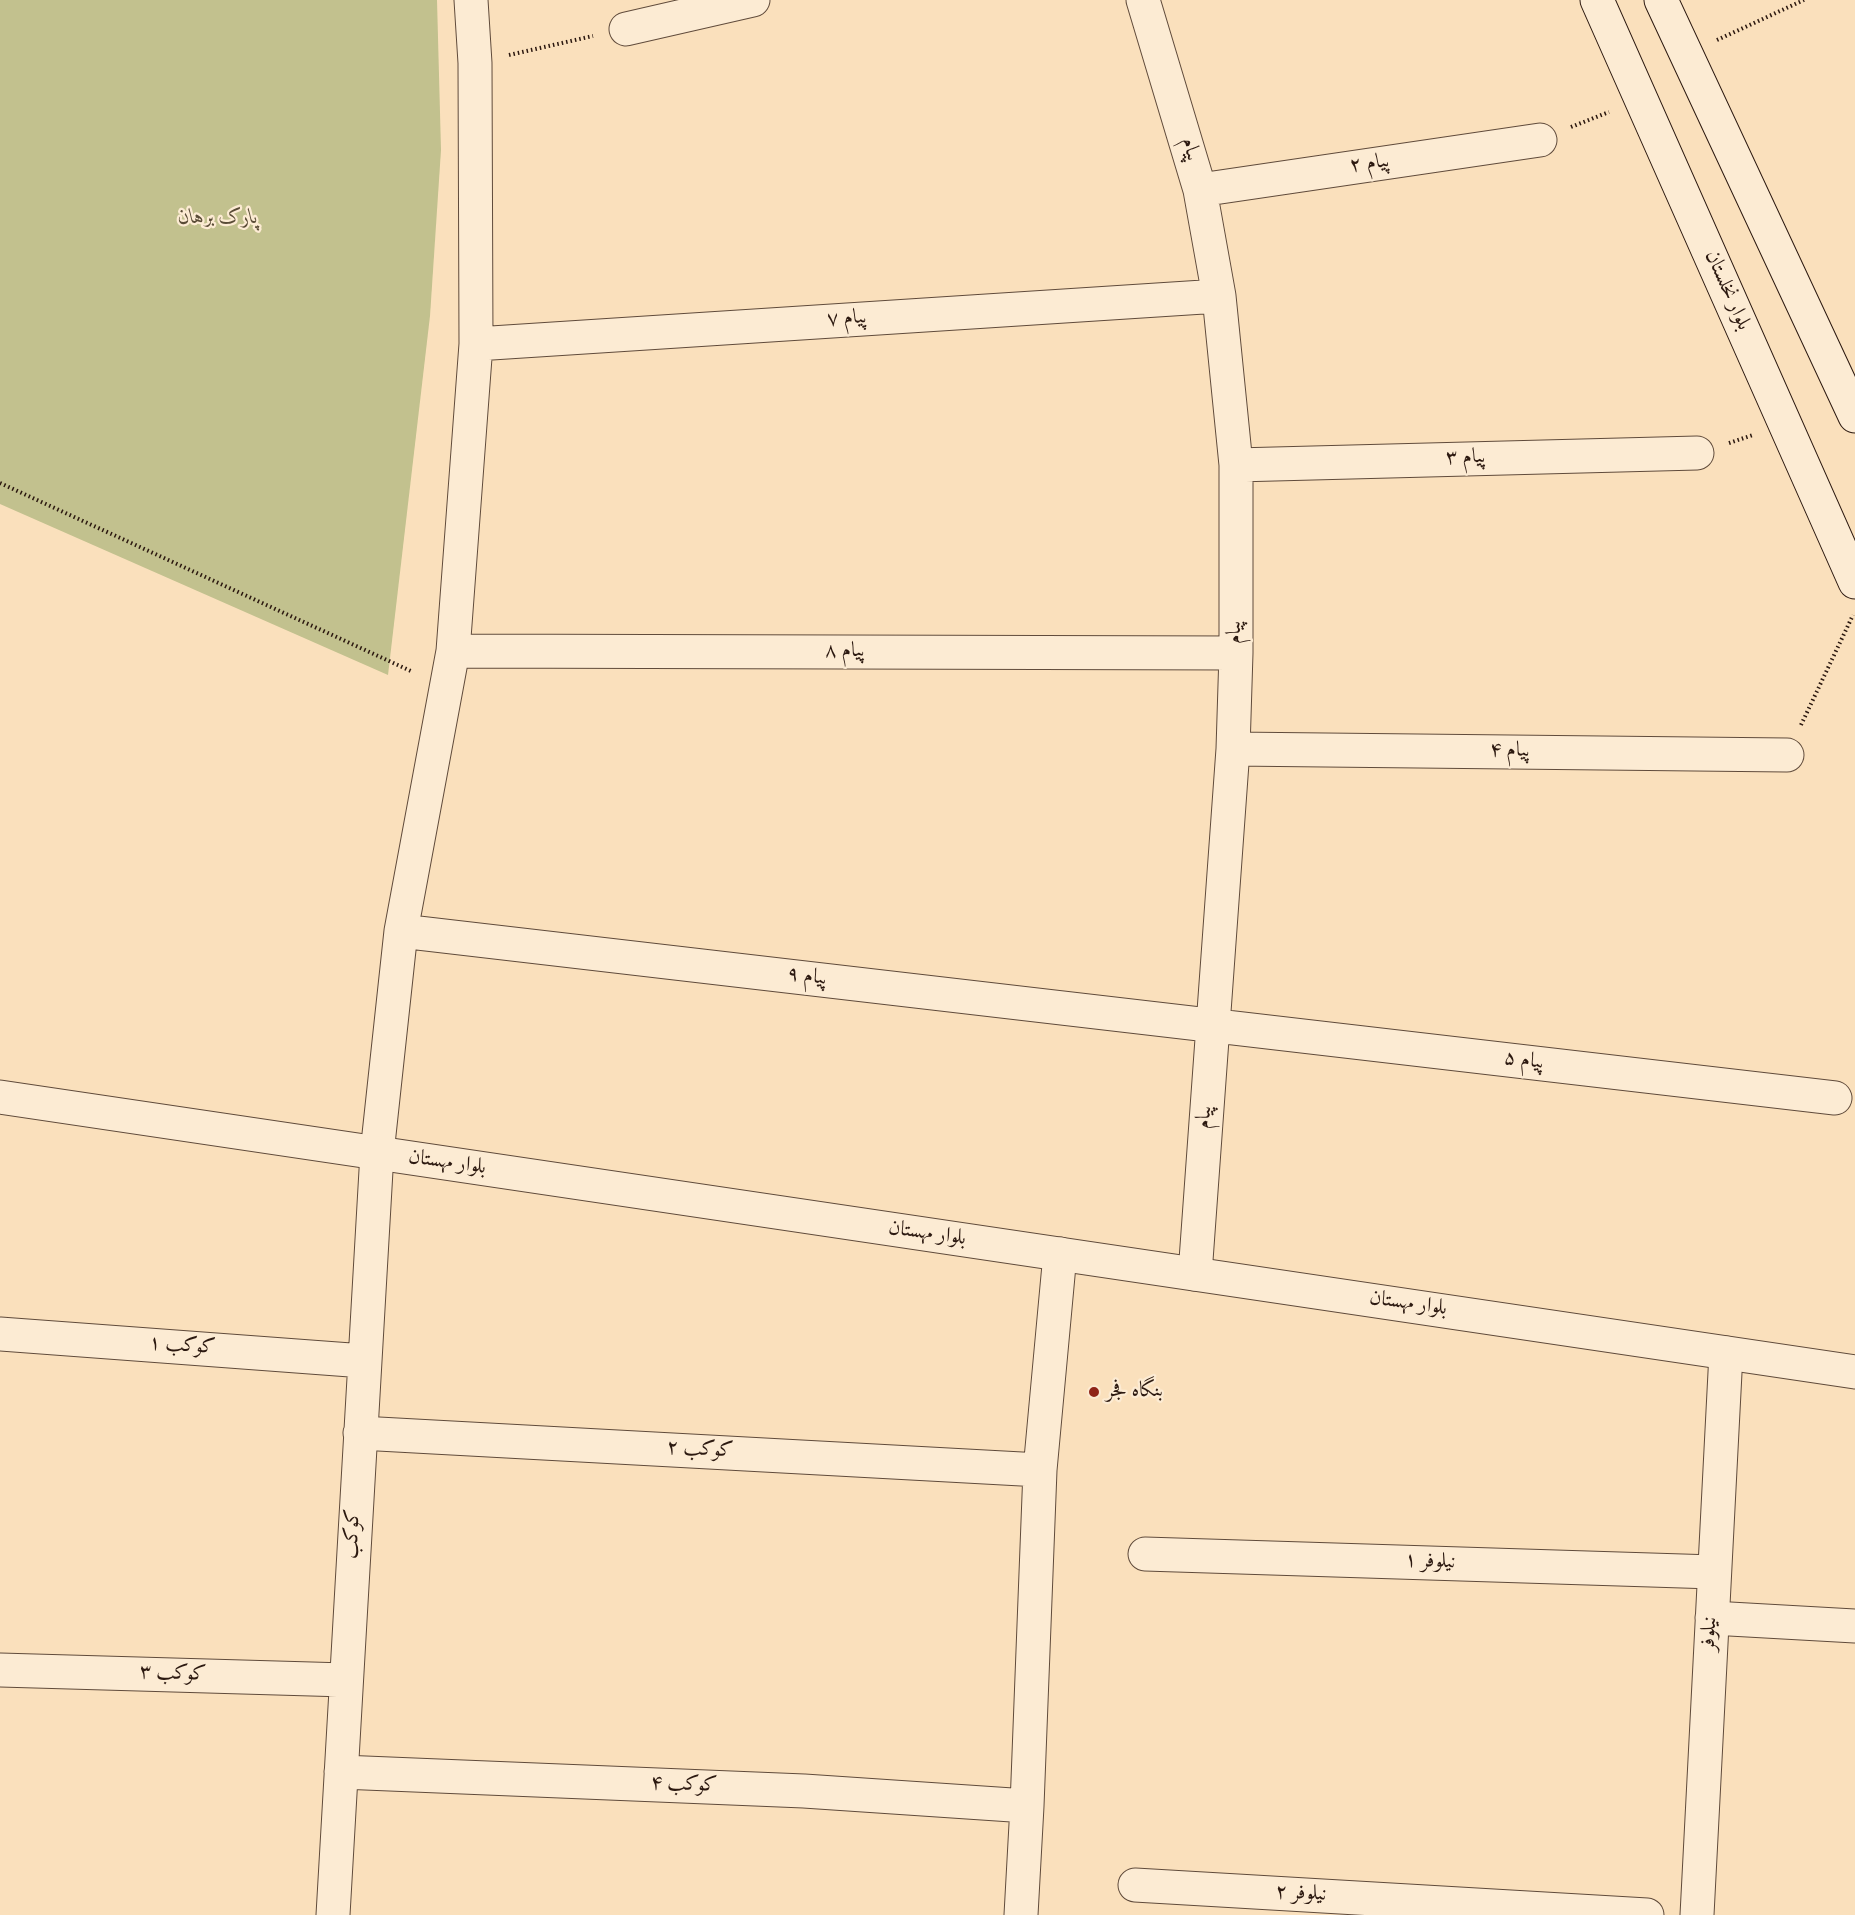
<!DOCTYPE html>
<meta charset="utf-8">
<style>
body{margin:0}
canvas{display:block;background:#fae0bc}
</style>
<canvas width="1855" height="1915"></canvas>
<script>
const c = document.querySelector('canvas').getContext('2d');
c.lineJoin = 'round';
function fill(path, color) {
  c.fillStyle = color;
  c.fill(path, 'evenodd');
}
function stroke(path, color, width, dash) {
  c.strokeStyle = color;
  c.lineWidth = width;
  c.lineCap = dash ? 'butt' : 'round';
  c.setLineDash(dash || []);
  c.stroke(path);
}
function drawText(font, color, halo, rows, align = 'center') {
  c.font = font + ' "Sorts Mill Goudy",Amiri,serif';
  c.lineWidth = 4.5;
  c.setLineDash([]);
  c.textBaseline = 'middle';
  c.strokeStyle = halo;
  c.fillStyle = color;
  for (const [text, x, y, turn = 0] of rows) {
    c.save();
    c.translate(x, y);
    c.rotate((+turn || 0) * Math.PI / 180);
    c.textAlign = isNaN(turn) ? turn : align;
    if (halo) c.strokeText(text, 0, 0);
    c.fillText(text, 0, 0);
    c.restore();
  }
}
const green = new Path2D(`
 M0,0h437l4,150 -11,166 -42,359 -388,-171z`);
const path = new Path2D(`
 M1717,40l87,-40
 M509,55l84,-19
 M1571,127l38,-15
 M1729,443l24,-8
 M0,483l413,189
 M1801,725l52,-110`);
const minor = new Path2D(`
 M1143,0l57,190 19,106 17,169v188l-3,96 -38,525
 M626,29l127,-29
 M1200,190l340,-50
 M476,344l743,-48
 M1236,465l461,-12
 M453,651l783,2
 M1233,749l554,6
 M401,931l1434,167
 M0,1334l364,27
 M360,1433l680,37
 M1145,1554l569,18
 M1712,1618l143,8
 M0,1670l346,10
 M341,1772l463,19 223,15
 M1135,1885l512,30
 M333,1915l44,-762 24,-222 52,-280 23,-307 -1,-281 -4,-63
 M1021,1915l6,-109 13,-336 20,-216
 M1697,1915l29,-562`);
const tertiary = new Path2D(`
 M0,1097l1855,275`);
const secondary = new Path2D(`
 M1597,0l258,582
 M1661,0l194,416`);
const markers = [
 [1094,1392,6,"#8f2418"]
];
const streetNames = [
 ["پیام",1189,150,73],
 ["پیام ۲",1370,165,-8],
 ["بلوار نخلستان",1726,291,66],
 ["پیام ۷",847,320,-4],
 ["پیام ۳",1466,459,-2],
 ["پیام",1236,632,-90],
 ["پیام ۸",845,652],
 ["پیام ۴",1510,752,1],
 ["پیام ۹",807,978,7],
 ["پیام ۵",1524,1062,7],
 ["پیام",1206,1117,-86],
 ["بلوار مهستان",447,1164,8],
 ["بلوار مهستان",927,1235,8],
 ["بلوار مهستان",1408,1305,8],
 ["کوکب ۱",182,1347,4],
 ["کوکب ۲",700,1451,3],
 ["کوکب",354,1534,-87],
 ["نیلوفر ۱",1430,1563,2],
 ["نیلوفر",1711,1634,-87],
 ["کوکب ۳",173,1675,2],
 ["کوکب ۴",684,1786,2],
 ["نیلوفر ۲",1301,1895,3]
];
const parkNames = [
 ["پارک برهان",218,219]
];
const poiNames = [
 ["بنگاه فجر",1106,1392]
];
fill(green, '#c2c18e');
stroke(minor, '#604b3b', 35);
stroke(tertiary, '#604b3b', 35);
stroke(secondary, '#2c1910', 35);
stroke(path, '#2c1910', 4, [1.5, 3]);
stroke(minor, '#fcebd3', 33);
stroke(tertiary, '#fcebd3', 33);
stroke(secondary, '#fcebd3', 33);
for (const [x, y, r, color] of markers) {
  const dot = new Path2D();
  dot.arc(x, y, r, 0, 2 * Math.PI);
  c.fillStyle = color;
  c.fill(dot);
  stroke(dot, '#fcebd3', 2);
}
drawText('21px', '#2c1910', '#fcebd3', streetNames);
drawText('italic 21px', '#594b36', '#fcebd3', parkNames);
drawText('21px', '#2c1910', '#fcebd3', poiNames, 'left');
</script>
